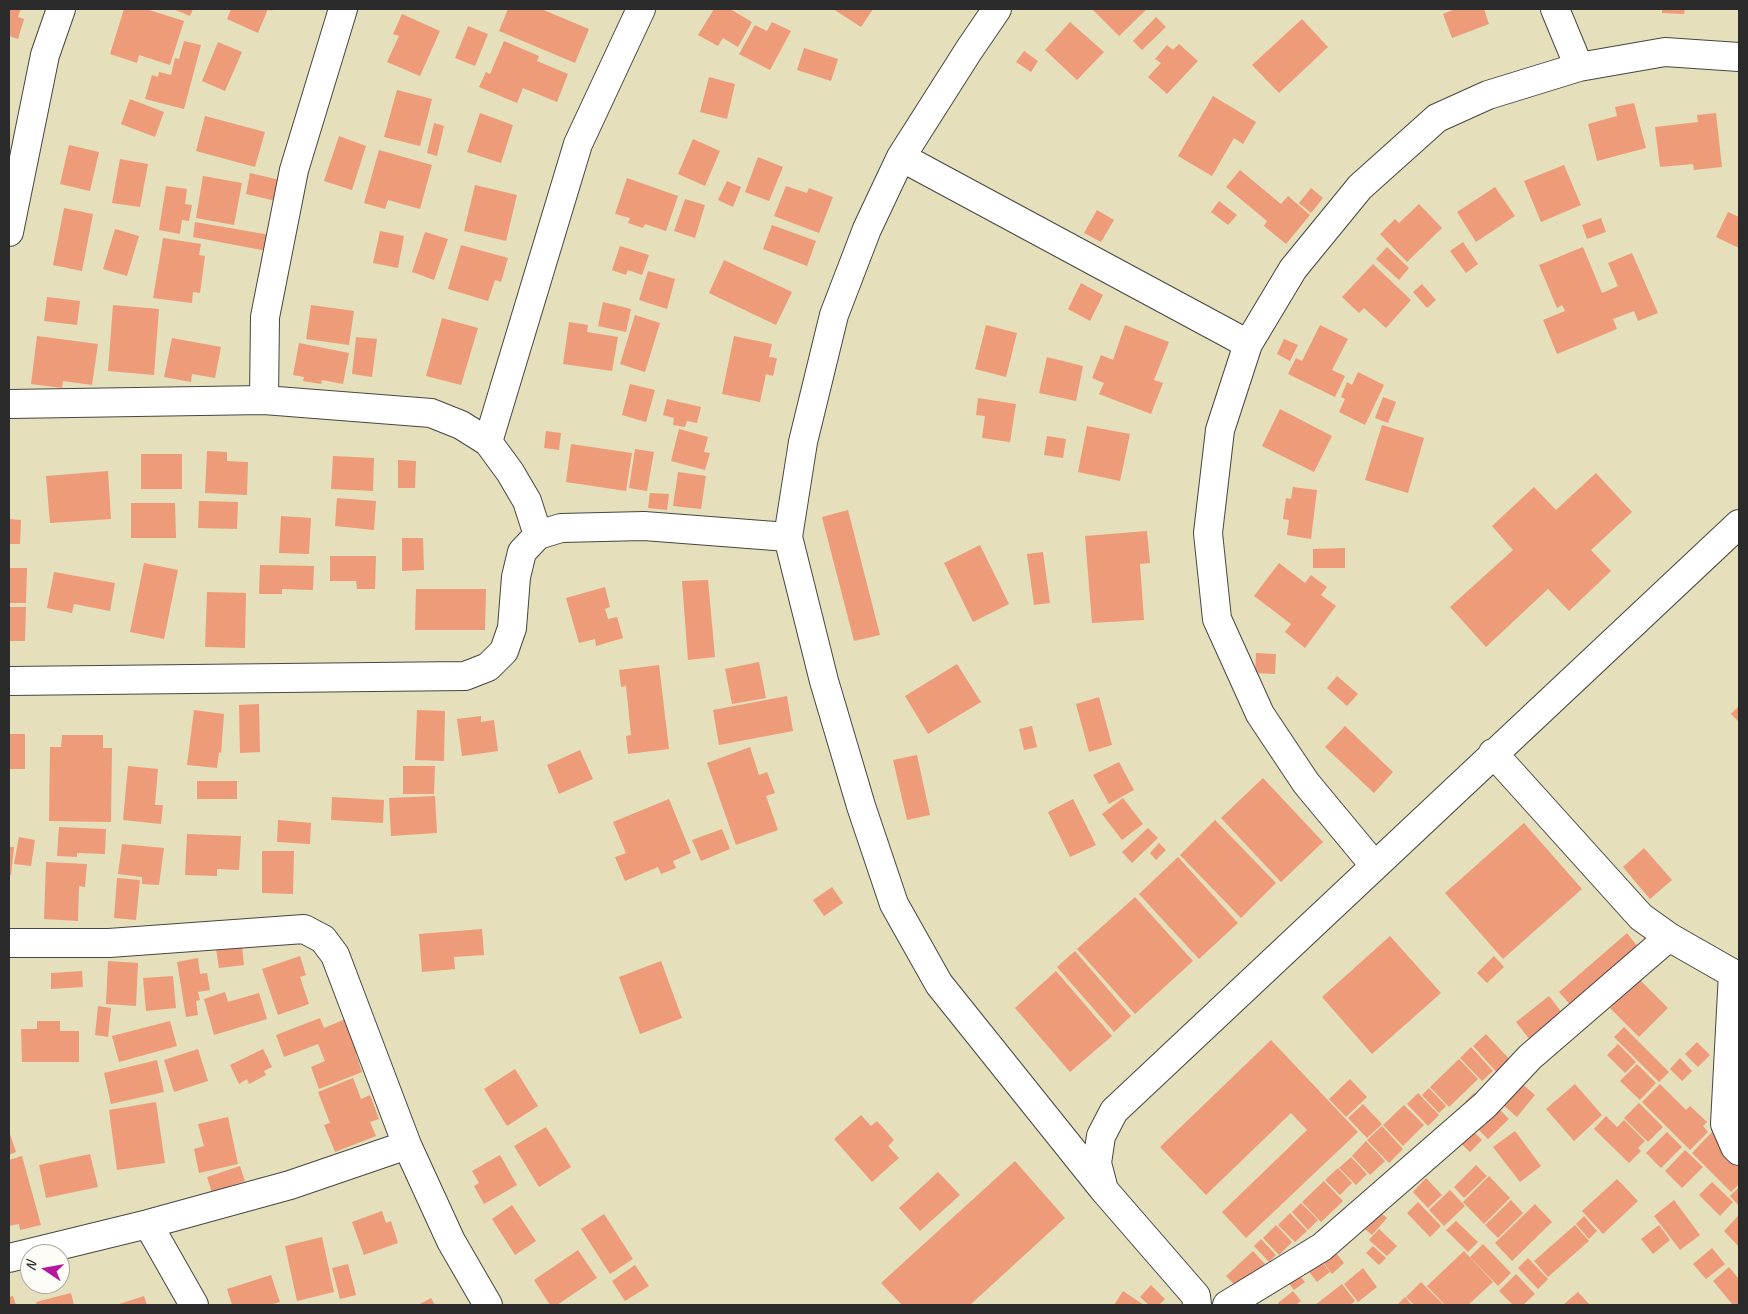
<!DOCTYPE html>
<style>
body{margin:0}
#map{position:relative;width:1748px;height:1314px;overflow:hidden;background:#e5dfbb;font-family:Caveat,sans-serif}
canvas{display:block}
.frame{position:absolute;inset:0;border:10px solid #2b2b2b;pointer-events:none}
.north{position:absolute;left:20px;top:1244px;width:50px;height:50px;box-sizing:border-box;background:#fdfcf7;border:1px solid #a9a8a5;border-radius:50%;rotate:282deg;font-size:14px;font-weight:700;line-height:20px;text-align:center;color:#2b2b2b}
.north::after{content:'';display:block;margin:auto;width:18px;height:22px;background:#b5179e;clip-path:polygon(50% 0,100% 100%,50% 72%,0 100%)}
</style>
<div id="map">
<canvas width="1748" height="1314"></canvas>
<div class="frame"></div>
<div class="north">N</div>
</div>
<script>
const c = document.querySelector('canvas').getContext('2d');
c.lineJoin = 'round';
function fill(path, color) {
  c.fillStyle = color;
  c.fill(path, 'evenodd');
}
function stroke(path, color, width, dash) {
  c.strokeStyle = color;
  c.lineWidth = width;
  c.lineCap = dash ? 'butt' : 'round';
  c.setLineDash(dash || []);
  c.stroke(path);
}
const building = new Path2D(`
 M9,9h12l-3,8 6,2 -6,20 -9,-3z
 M124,9h22l38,12 -14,44 -31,-10 -2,8 -27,-9z
 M173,9h20l-3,7z
 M231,9h42l-1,2 -4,-2 -10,24 -31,-14z
 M508,9h33l48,20 -14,34 -76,-32z
 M714,9h16l22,13 -14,25 -15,-9 -5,8 -20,-11z
 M833,9h40l-12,18z
 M1092,9h53l1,1 -27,26z
 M1455,9h29l5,15 -37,14 -9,-24z
 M1662,9h23l-1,5 -22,-1z
 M402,14l38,17 -20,45 -33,-14 12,-26 -6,-2z
 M1156,17l10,10 -24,23 -9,-9z
 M1302,19l26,28 -49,46 -27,-28z
 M772,22l19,9 -21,39 -31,-16 16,-29 12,6z
 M1070,22l34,30 -27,28 -32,-30z
 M468,26l20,8 -13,32 -20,-8z
 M184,41l17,4 -17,64 -39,-10 7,-24 6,2 1,-5 12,3 4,-17 4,1z
 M504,41l35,15 -2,5 31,13 -11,28 -34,-14 -6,15 -38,-16 7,-15 4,2z
 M218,42l24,10 -17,39 -23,-10z
 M1179,44l19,17 -31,33 -19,-17 13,-14 -6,-4 12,-14 6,5z
 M804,48l34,11 -7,22 -34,-11z
 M1024,51l14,10 -7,11 -15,-10z
 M709,77l26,7 -8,35 -27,-7z
 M397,90l35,9 -12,47 -36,-9z
 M1213,96l43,26 -13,22 -9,-6 -22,38 -34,-20z
 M130,99l34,13 -9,25 -34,-13z
 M1634,103l12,45 -49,13 -9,-37 29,-8 -2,-9z
 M480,113l33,12 -12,38 -34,-11z
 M1716,113l6,54 -28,3 -1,-6 -33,3 -5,-40 43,-5 -1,-7z
 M205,116l60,16 -10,35 -59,-16z
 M434,123l10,3 -7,30 -10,-3z
 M339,136l27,10 -14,44 -28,-9z
 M693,139l27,12 -15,35 -27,-12z
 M69,145l30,7 -9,39 -30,-7z
 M379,150l53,15 -12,44 -32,-9 -3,9 -21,-6z
 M758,157l25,10 -14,34 -24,-9z
 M120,159l28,5 -8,43 -28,-4z
 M1564,165l17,40 -40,17 -17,-41z
 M1240,170l41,34 7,-8 22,19 -24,29 -22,-18 3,-5 -41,-34z
 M250,173l30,7 -4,21 -30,-7z
 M203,176l39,7 -8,42 -38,-7z
 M627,178l51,18 -12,35 -21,-7 -2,4 -15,-5 2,-5 -15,-4z
 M727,181l14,6 -8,20 -15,-7z
 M475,185l42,10 -11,46 -42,-10z
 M166,186l21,3 -2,15 7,1 -3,16 -7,-1 -2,14 -21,-4z
 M786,186l21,7 2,-5 24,9 -14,36 -45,-17z
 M1495,187l20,29 -39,26 -19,-30z
 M1311,188l12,10 -12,15 -12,-10z
 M685,199l20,6 -10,33 -21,-7z
 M1219,201l18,14 -9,10 -17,-13z
 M1419,204l23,24 -35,34 -27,-28 15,-15 4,4z
 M64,208l29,6 -11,57 -29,-6z
 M1097,210l17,10 -13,22 -17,-9z
 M1728,212l11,5v31l-23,-11z
 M1601,218l5,14 -19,7 -5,-14z
 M195,222l75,13 -3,16 -74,-14z
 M772,225l44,16 -9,25 -44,-17z
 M115,229l24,7 -12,40 -24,-7z
 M380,231l24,5 -6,32 -25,-5z
 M425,232l23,7 -14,41 -22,-8z
 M163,238l38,6 -2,11 6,1 -5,37 -7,-1 -1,11 -39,-5z
 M1463,242l15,22 -12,9 -16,-22z
 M461,245l47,13 -7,24 -6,-2 -7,21 -40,-12z
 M620,246l29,9 -7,20 -14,-5 -2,5 -14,-5z
 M1387,247l22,21 -10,12 -23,-21z
 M1583,247l19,46 16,-7 -10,-23 24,-10 26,60 -20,8 -4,-10 -21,8 4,10 -60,25 -14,-34 22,-9 -3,-6 -5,3 -18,-43z
 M724,260l68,32 -16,33 -67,-32z
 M1373,264l38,36 -25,28 -22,-20 -5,5 -17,-16z
 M648,271l27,8 -8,30 -28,-9z
 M1081,283l22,12 -13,26 -22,-12z
 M1422,284l14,16 -9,8 -14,-16z
 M47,297l33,4 -3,24 -33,-4z
 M603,302l28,7 -5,23 -28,-6z
 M113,305l46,4 -5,66 -46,-4z
 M311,305l43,6 -5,34 -43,-6z
 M635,315l25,8 -15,49 -25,-8z
 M442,318l36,10 -17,57 -35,-9z
 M569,322l19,3 -1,7 31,5 -6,34 -49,-7z
 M986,325l31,8 -11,44 -31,-8z
 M1125,325l44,17 -15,38 9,3 -12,31 -52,-20 5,-11 -12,-5 9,-23 12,5z
 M1320,325l28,14 -16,31 13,6 -10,21 -47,-23 8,-16 6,3z
 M37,336l61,8 -6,41 -29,-4 -1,7 -31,-4z
 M734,336l38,8 -3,13 8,1 -4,18 -7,-2 -6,28 -38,-8z
 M356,337l21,2 -5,38 -20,-3z
 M172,338l49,9 -6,31 -23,-4 -1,8 -27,-5z
 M1284,339l14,6 -8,16 -13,-7z
 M299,343l50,10 -6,31 -21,-4 -1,4 -18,-3 1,-4 -11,-2z
 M1047,357l36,9 -7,35 -37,-8z
 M1358,372l26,13 -19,40 -26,-13 6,-13 -4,-2 6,-15 5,3z
 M630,384l25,6 -9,32 -24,-7z
 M1383,397l13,5 -8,21 -13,-5z
 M978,398l38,6 -6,38 -28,-4 3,-22 -9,-1z
 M667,399l34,8 -4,16 -10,-2 -2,6 -12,-2 1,-7 -11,-3z
 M1280,409l52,27 -18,36 -52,-26z
 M1382,425l42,13 -16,55 -43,-13z
 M1087,426l43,8 -10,47 -42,-9z
 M679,429l29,8 -4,15 6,1 -5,17 -34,-9z
 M546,431l15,2 -2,17 -15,-2z
 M1047,436l19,3 -3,19 -19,-3z
 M571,444l61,9 -6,38 -60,-9z
 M635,449l19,3 -7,39 -18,-3z
 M207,451l20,1v9l21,1 -1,33 -42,-2z
 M141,454h41v35h-41z
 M333,456l41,2 -1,33 -42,-2z
 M398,460l18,1 -1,27h-17z
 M108,471l3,48 -61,4 -4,-47z
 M678,472l28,4 -5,33 -28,-3z
 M1596,473l36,39 -41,38 20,21 -42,40 -21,-22 -62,58 -36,-40 63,-57 -21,-24 42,-39 22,23z
 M1293,487l24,3 -6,49 -24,-4 2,-15 -6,-1 3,-21 5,1z
 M650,493l19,1 -2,16 -19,-2z
 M337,498l39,3 -2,29 -39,-4z
 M199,501l39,1 -1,27 -39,-1z
 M131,503h44l1,35h-45z
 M848,510l32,125 -26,6 -32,-124z
 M281,516l30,2 -2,36 -30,-1z
 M9,519l12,1 -1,24h-11z
 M1147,531l3,32 -10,1 4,56 -52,3 -7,-87z
 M402,538h21l1,32 -22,1z
 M980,545l29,59 -36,18 -29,-59z
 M1345,548v20h-32v-19z
 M1043,552l7,51 -16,2 -7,-51z
 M330,556h46l-1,33h-18l-1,-8h-26z
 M144,563l34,7 -14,69 -34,-7z
 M1279,563l26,20 6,-8 16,12 -6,8 15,11 -31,42 -20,-16 6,-8 -37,-28z
 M260,565l54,1 -1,24 -31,-1v5h-23z
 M9,568h18l-1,35h-17z
 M54,572l61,11 -5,28 -36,-7 -2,9 -25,-5z
 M708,580l7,77 -27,3 -6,-79z
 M605,587l5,20 -5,2 3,10 9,-2 6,21 -27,8 -1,-7 -16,4 -13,-45z
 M416,589h70l-1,41h-70z
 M207,592l39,1 -1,55 -40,-1z
 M9,607h17l-1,34h-16z
 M1256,653l20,1 -1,20 -20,-1z
 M759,662l7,36 -34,6 -7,-35z
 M957,664l24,38 -53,32 -23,-38z
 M659,665l10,84 -41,5 -2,-18 5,-1 -5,-49 -5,1 -2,-17z
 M1337,676l21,18 -11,12 -20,-18z
 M787,696l6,35 -74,14 -6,-35z
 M1099,697l13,48 -23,7 -13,-48z
 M259,704l1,48 -20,1 -1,-48z
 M1739,706v16l-8,-8z
 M194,710l30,4 -3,39 -2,-1 -2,16 -30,-3z
 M417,710l28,1 -1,50 -29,-1z
 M481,716v6l13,-2 4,31 -36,5 -5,-37z
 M1032,726l5,21 -13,3 -5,-21z
 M1345,726l48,46 -19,21 -49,-46z
 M9,734h16v35h-16z
 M62,735h41v13h9l-1,74 -62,-1 1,-74h11z
 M750,747l9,28 8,-3 8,21 -9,3 12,34 -42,15 -29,-82z
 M580,750l13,29 -34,15 -12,-29z
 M917,755l13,60 -23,5 -14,-60z
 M1119,762l15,28 -25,14 -16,-29z
 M128,766l30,3 -3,36h8l-2,19 -38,-4z
 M403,766h32l-1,28h-31z
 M1263,778l60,64 -42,40 -60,-64z
 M197,781h40v18h-40z
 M435,796l2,37 -46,3 -2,-38z
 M332,797l52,3 -1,23 -52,-3z
 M1123,798l20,26 -21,16 -20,-26z
 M669,799l22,54 -18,8 3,7 -15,6 -3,-7 -33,14 -10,-24 11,-4 -13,-31z
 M1073,799l23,46 -26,12 -22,-45z
 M278,820l33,3 -1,21 -33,-2z
 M1215,820l61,63 -35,35 -61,-63z
 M1524,823l58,66 -79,70 -58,-66z
 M59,827l47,2 -1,25 -28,-1v4l-20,-1z
 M1148,828l10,10 -26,25 -10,-11z
 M722,829l8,20 -29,12 -9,-21z
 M187,834l54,2 -2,34 -22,-1v7l-32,-1z
 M19,837l16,3 -4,26 -17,-2z
 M1159,843l7,7 -10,10 -6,-7z
 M122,844l42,4 -5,37 -17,-1v-7l-24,-3z
 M9,847h5l-3,28h-2z
 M1644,848l28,32 -22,19 -27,-32z
 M262,851h32l-1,43 -31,-1z
 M1178,857l60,66 -39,36 -60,-65z
 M46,862l41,2 -2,23 -6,-1 -1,35 -34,-2z
 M117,878l23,2 -4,40 -22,-2z
 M832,887l11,16 -19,13 -11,-16z
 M1135,897l58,64 -58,53 -58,-65z
 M482,929l2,26 -30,2 1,12 -33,3 -3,-38z
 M1627,933l11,14 -64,62 -15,-17z
 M1390,936l51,57 -69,61 -50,-57z
 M242,946l2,19 -25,3 -3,-19z
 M1075,951l56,65 -17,16 -57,-65z
 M300,956l6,19 -6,2 9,27 -31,11 -16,-46z
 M1494,956l10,11 -17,16 -10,-10z
 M198,958l2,16 7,-1 3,17 -12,2 2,8 -4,1 2,14 -12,2 -9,-55z
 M108,961l30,2 -2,43 -30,-2z
 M661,961l21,57 -42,16 -21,-57z
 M82,971l1,16 -32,2v-16z
 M1056,971l56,65 -42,36 -55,-64z
 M173,976l3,32 -30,3 -3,-33z
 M1639,979l29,29 -29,29 -29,-29z
 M225,992l3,10 31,-9 8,26 -53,16 -10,-36z
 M1549,996l14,18 -33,26 -14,-18z
 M98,1006l13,2 -3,29 -13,-2z
 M320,1018l4,10 24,-10 13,34 -5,2 6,18 -43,17 -8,-22 14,-6 -7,-17 -34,13 -8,-22z
 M37,1021h23v10h19v31h-57l-1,-33h16z
 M170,1021l7,25 -58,16 -7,-26z
 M1624,1027l45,45 -10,10 -45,-45z
 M1486,1034l27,29 -13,13 -27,-30z
 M1271,1040l87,92 -112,106 -24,-26 85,-82 -16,-17 -85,82 -46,-48z
 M1697,1042l13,13 -12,12 -13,-13z
 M1618,1044l18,18 -11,11 -18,-18z
 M1471,1047l22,24 -11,10 -22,-23z
 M198,1049l10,32 -34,11 -10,-32z
 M263,1049l9,18 -8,4 2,4 -17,9 -2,-5 -8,5 -9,-19z
 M1680,1058l12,13 -10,10 -12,-12z
 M1459,1059l19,20 -29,28 -19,-20z
 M157,1060l7,32 -53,12 -7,-31z
 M1637,1064l19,19 -16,17 -20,-19z
 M515,1069l23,37 -31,20 -23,-37z
 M353,1078l8,21 9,-4 9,24 -9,3 6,14 -41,16 -11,-27 6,-2 -12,-31z
 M1350,1079l17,18 -21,20 -17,-18z
 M1521,1083l14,12 -18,22 -15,-13z
 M1575,1084l27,31 -28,26 -28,-32z
 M1660,1084l26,26 4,-4 17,16 -4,4 5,6 -18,18 -48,-48z
 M1429,1088l17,18 -7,7 -17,-18z
 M1418,1093l21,22 -11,11 -21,-22z
 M1474,1093l7,7 -9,9 -7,-7z
 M156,1102l9,61 -48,7 -8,-60z
 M1639,1103l24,24 -15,15 -24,-24z
 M1363,1104l19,20 -15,14 -19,-20z
 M1404,1105l20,20 -21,21 -20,-21z
 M1498,1108l11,11 -21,20 -11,-11z
 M861,1115l10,11 6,-5 17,19 -6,6 11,12 -27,24 -38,-43z
 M1606,1116l11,11 7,-7 21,21 -7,7 3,3 -12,12 -35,-34z
 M228,1117l10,47 -39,9 -5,-24 10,-3 -6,-22z
 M1382,1126l21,23 -14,14 -22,-23z
 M1468,1126l14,14 -12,12 -15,-14z
 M546,1127l25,40 -32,20 -25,-41z
 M9,1131l7,21 -7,3z
 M1515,1131l26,35 -21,16 -27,-35z
 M1667,1132l15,15 -21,21 -15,-15z
 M1712,1132l27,28v24l-8,8 -39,-39z
 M1366,1141l19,20 -15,14 -18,-19z
 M1685,1150l18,17 -21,21 -17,-17z
 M90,1154l8,33 -52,11 -7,-33z
 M500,1155l17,30 -33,19 -10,-18 5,-3 -7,-12z
 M22,1156l19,69 -21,5 -1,-6 -10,2v-66z
 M1351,1157l16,17 -11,11 -17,-17z
 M1015,1161l50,57 -95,87h-68l-21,-22z
 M1476,1165l11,11 -23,22 -10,-11z
 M240,1166l5,15 -33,11 -5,-15z
 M1338,1168l14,15 -12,12 -15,-15z
 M938,1172l22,23 -40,36 -21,-23z
 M1489,1176l21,22 -26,26 -21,-22z
 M1426,1178l16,17 -14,13 -15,-16z
 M1617,1179l21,22 -35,33 -21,-23z
 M1324,1181l19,20 -22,21 -19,-20z
 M1712,1182l21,20 -13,14 -21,-21z
 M1739,1187v19l-9,-10z
 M1450,1190l15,16 -21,20 -15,-16z
 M1511,1200l12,13 -25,25 -13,-13z
 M1674,1200l26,35 -20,15 -26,-34z
 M1418,1202l23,24 -11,11 -23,-24z
 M1301,1203l17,17 -10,10 -16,-18z
 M1535,1204l17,18 -40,39 -17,-18z
 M512,1205l24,36 -21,14 -23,-36z
 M1375,1208l12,10 -15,17 -12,-10z
 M382,1211l4,12 5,-2 7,22 -34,12 -12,-33z
 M1290,1213l17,18 -12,11 -17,-17z
 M604,1214l29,45 -23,15 -29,-45z
 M1739,1215v32l-15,-16z
 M1584,1216l13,15 -8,8 -13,-15z
 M1456,1221l22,21 -10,10 -22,-22z
 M1276,1225l16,17 -13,13 -16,-17z
 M1575,1225l14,16 -41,36 -14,-16z
 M1659,1225l11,15 -17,14 -12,-15z
 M1379,1229l18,17 -10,10 -18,-16z
 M322,1237l12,55 -37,9 -12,-55z
 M1261,1239l15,16 -7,7 -15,-16z
 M1483,1244l28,29 -13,13 -28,-29z
 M1373,1246l13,12 -7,7 -13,-12z
 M1712,1248l13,16 -19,15 -13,-15z
 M1333,1249l11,14 -12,11 -11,-15z
 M578,1250l19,28 -40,27h-7l-16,-25z
 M1253,1251l12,13 -26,25 -13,-13z
 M1464,1251l29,31 -25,23h-23l-18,-19z
 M1528,1258l20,21 -10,10 -20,-21z
 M1320,1259l10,13 -13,10 -10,-13z
 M348,1264l8,31 -16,4 -8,-31z
 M635,1265l14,21 -24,15 -13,-20z
 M1729,1267l10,12v26h-6l-20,-24z
 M1363,1268l14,19 -19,15 -14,-18z
 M1295,1270l10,12 -11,8 -9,-12z
 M1516,1274l19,20 -12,11h-10l-14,-14z
 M271,1275l9,27 -11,3h-37l-5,-16z
 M1421,1282l23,23h-30l-8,-8z
 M1342,1284l13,17 -5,4h-35z
 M1151,1285l14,14 -6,6h-10l-9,-8z
 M1123,1291l21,14h-30z
 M1293,1291l8,10 -5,4h-17l-1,-2z
 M1578,1292l12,13h-27z
 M71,1293l3,12h-37l-1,-3z
 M13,1296l3,9h-7v-8z
 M144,1296l3,9h-31z
 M1405,1297l7,8h-15z
 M431,1298l4,7h-17z`);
const minor = new Path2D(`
 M997,9l-28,41 -68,107 -34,72 -33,86 -31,127 -15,95 36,144 37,125 33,98 45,80 165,206
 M1555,9l24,58
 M901,157l347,187
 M9,232l36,-177 16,-46
 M264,400l1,-83 29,-147 49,-161
 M9,404l255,-4 167,13 30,12 27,17 22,30 17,29 11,34
 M488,442l90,-298 63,-135
 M9,681l456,-5 23,-9 16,-16 8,-23 4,-51 6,-25 16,-17 23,-7 83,-2 144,11
 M1493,753l148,164 28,20 70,40
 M1374,865l-68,-82 -46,-69 -43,-95 -9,-86 12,-103 28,-86 45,-75 67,-82 77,-69 51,-23 91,-28 86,-15 74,5
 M9,943h100l195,-14 19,10 12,16 72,190 44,96 37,64
 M1733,973l-8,151 10,23 4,4
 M148,1224l46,81
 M9,1258l139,-34 142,-39 117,-40
 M1197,1305l-1,-9 -92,-106 -7,-27 4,-27 13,-25 625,-587
 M1227,1305l95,-58 163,-142 45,-48 139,-120`);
fill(building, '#ee9b7a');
stroke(minor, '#474641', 30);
stroke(minor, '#fff', 28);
</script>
